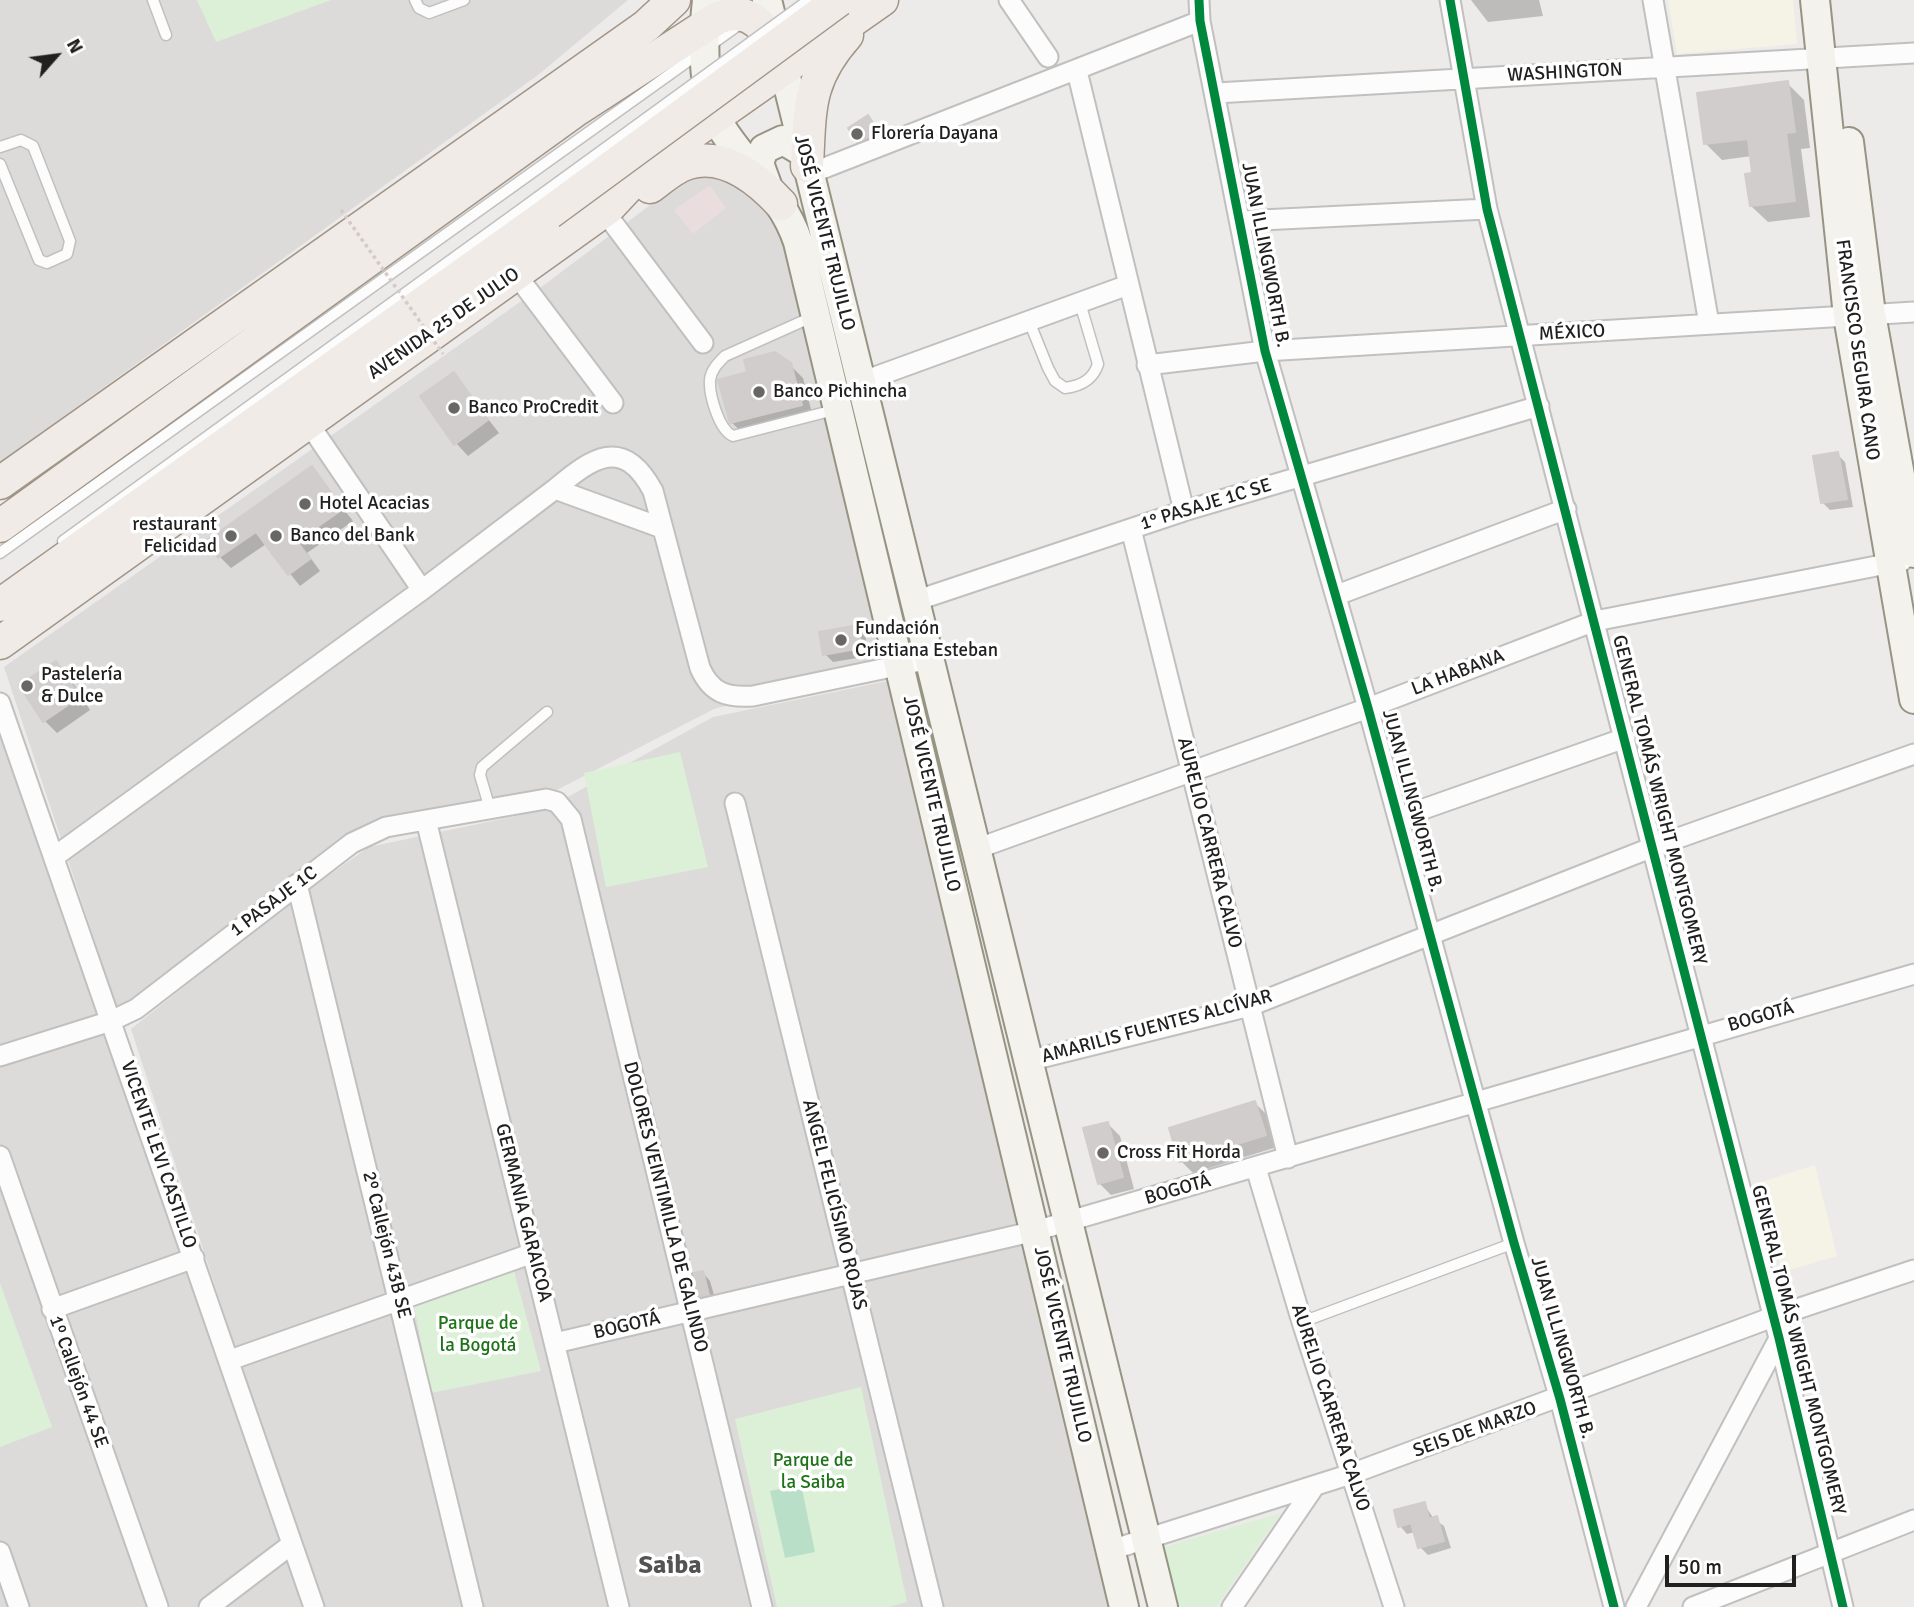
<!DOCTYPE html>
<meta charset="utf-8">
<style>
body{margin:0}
#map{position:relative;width:1914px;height:1607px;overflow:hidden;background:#edebe9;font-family:Signika,sans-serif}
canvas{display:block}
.north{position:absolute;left:21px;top:21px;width:70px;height:70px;-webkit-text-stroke:5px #fff;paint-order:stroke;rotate:62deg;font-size:19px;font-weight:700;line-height:28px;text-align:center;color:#202020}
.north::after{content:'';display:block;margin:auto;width:24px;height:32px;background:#202020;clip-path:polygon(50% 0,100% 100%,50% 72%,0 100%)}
.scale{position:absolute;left:1665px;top:1555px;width:131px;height:32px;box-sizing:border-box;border:4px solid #202020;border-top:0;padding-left:9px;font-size:21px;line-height:24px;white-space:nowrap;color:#202020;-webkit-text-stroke:5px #fff;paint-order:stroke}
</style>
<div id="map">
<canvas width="1914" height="1607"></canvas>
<div class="north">N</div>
<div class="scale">50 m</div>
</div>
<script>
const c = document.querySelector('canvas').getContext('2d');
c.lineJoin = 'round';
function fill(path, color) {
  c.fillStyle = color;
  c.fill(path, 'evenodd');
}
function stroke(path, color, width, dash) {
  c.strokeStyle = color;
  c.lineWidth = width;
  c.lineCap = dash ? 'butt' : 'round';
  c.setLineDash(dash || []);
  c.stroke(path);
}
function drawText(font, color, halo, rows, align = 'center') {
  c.font = font + ' Signika,sans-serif';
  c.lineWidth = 7;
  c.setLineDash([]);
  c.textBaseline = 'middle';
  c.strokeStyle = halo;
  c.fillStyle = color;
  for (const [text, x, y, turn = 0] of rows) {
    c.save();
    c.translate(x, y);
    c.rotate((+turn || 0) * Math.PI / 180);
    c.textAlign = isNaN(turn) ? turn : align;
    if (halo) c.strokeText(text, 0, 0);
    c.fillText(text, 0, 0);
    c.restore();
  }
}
const residential = new Path2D(`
 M0,0h628l-90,75 -538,387z
 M721,174l58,41 112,446 -177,48 -163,84 -166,26 -266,195 -115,-347 540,-382 146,-110z
 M892,680l222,927h-794l-189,-578 159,-127 79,-55 175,-37 169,-93z
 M0,728l313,879h-313z`);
const commercial = new Path2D(`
 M710,185l16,23 -33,26 -19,-24z`);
const education = new Path2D(`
 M1668,0h125l4,44 -120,10z
 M1815,1165l22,91 -55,16 -24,-89z`);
const park = new Path2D(`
 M197,0h134l-115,42z
 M680,752l28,115 -102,20 -22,-114z
 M514,1271l27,100 -110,22 -17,-87z
 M0,1283l52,144 -52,20z
 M861,1387l46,215 -18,5h-112l-42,-188z
 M1281,1513l-65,94h-39l-13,-60z`);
const pitch = new Path2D(`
 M801,1484l14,68 -30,6 -15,-67z`);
const shadow = new Path2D(`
 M1471,0h68l4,16 -55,6z
 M1787,83l17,17 6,48 -9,1 9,68 -42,5 -17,-16 3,-31 -2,-19 -30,4 -17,-17z
 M867,117l18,23 -19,9 -8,-8z
 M790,365l13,13 10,39 -69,17 -13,-12 18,-48z
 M453,374l46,59 -31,23 -12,-13z
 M1837,454l8,8 8,45 -23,3 -8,-8z
 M312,468l41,53 -46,32 13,18 -20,15 -34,-42 -35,24 -11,-11z
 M857,627l8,8 4,21 -36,6 -8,-8z
 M55,663l13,12 22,35 -33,23 -12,-12z
 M1255,1103l12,12 10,32 -84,26 -12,-12z
 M1108,1124l12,12 14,53 -23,6 -12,-12z
 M703,1273l7,8 6,21 -7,2 -8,-8z
 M1424,1504l10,15 10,7 7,22 -23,7 -8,-8 -5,-15 -8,2 -7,-8z`);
const building = new Path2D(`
 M1788,81l7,51 -9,1 9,68 -45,5 -5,-32 7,-1 -4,-34 -44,5 -7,-51z
 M868,115l11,17 -22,10 -9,-14z
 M775,352l16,11 11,42 -72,18 -12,-43 29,-8 -3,-12z
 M454,372l34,48 -34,25 -34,-49z
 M1838,452l9,47 -26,4 -8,-47z
 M312,466l31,43 -46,32 13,18 -22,16 -32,-43 -38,26 -12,-17z
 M858,625l4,23 -39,7 -4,-23z
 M56,661l24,36 -37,25 -24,-37z
 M1255,1101l11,34 -87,27 -10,-34z
 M1108,1122l15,55 -25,7 -15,-56z
 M703,1271l6,24 -10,2 -5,-24z
 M1425,1502l4,17 8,-3 7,25 -26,7 -7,-25 -13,4 -4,-17z`);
const lane = new Path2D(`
 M153,0l13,35
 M415,0l4,8 10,5 35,-13
 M0,147l21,-7 12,6 37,95 -3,13 -20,9 -8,-3 -39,-96
 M812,317l-87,39c-7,7 -14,14 -15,24 -1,15 9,50 23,56l101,-26
 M1029,321l19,47 7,13 10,7c16,-2 28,-8 33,-24l-18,-61
 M63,541l475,-344
 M0,553l740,-529
 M490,809l-10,-34 2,-8 65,-55
 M1302,1322l212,-79`);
const street = new Path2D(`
 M1009,0l39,57
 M1199,0l1,21 65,330 103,357 146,535 46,156 54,208
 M1450,0l37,209 292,1129 64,269
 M1653,0l56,324
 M1077,71l107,440
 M1216,93l698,-40
 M809,174l391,-153
 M604,211l99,132
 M1241,221l246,-12
 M515,273l98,130
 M1147,365l118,-14 649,-39
 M861,382l267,-97
 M307,421l115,169
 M555,489c37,-31 68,-54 98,2l47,177c11,25 27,30 53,28l177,-37
 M1131,529l157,629
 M1337,595l229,-86
 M915,601l269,-90 355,-105
 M0,703l314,904
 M735,803l198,804
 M1398,818l227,-80
 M426,820l193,787
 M976,849l392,-141 227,-87 307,-60
 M54,857l368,-267 133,-101 107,39
 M297,884l176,723
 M0,1056l111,-35 25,-12 216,-166 34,-16 160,-28 11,3 14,17 191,788
 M1028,1061l222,-55 403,-159 261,-93
 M0,1156l158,451
 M1256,1168l46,154 92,285
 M52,1309l142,-51
 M555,1343l480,-112 879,-257
 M230,1360l303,-107
 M1111,1550l240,-76 422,-157 141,-47
 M0,1552l19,55
 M209,1607l83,-63
 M1232,1607l82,-120
 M1636,1607l146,-274
 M1693,1607l221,-87`);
const secondary = new Path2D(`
 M707,0c-4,38 -6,93 14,127 25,40 62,69 77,115l326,1365
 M767,0l396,1607
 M1815,0l33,316 66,383
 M1849,142l22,172 43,239
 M767,185l-8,-22 5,-14 19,-9 20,12`);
const primary = new Path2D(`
 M807,166c3,-57 0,-86 40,-131
 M650,187c11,-8 24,-20 38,-24 37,-11 70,16 93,41
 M0,483l646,-457 28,-26
 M0,526l576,-416 140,-91c35,-16 52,11 66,40
 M0,605l549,-392
 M0,643l608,-435 43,-46 231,-162`);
const pathBridge = new Path2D(`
 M341,210l102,144`);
const laneBridge = new Path2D(`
 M538,197l271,-197`);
const primaryBridge = new Path2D(`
 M549,213l290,-213`);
const cycleway = new Path2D(`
 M1199,0l1,21 65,330 103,357 146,535 46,156 54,208
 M1450,0l37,209 292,1129 64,269`);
const markers = [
 [857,134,7,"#686766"],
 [759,392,7,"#686766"],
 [454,408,7,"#686766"],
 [305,504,7,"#686766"],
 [231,536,7,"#686766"],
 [276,536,7,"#686766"],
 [841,640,7,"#686766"],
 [27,686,7,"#686766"],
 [1103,1153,7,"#686766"]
];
const streetNames = [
 ["WASHINGTON",1565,73,-3],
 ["JOSÉ VICENTE TRUJILLO",824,233,76],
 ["JUAN ILLINGWORTH B.",1265,255,79],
 ["AVENIDA 25 DE JULIO",444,324,-35],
 ["MÉXICO",1572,333,-3],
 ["FRANCISCO SEGURA CANO",1857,350,82],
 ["1° PASAJE 1C SE",1206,505,-17],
 ["LA HABANA",1458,673,-21],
 ["JOSÉ VICENTE TRUJILLO",931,794,77],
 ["GENERAL TOMÁS WRIGHT MONTGOMERY",1659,800,76],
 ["JUAN ILLINGWORTH B.",1412,801,75],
 ["AURELIO CARRERA CALVO",1209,843,76],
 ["1 PASAJE 1C",274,902,-37],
 ["BOGOTÁ",1761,1017,-16],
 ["AMARILIS FUENTES ALCÍVAR",1157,1027,-15],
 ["VICENTE LEVI CASTILLO",158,1155,71],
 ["BOGOTÁ",1178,1190,-16],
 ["ANGEL FELICÍSIMO ROJAS",834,1205,76],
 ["DOLORES VEINTIMILLA DE GALINDO",665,1207,76],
 ["GERMANIA GARAICOA",523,1213,76],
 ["2º Callejón 43B SE",386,1245,76],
 ["BOGOTÁ",627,1326,-13],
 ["JOSÉ VICENTE TRUJILLO",1062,1345,77],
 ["JUAN ILLINGWORTH B.",1562,1348,74],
 ["GENERAL TOMÁS WRIGHT MONTGOMERY",1798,1350,76],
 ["1º Callejón 44 SE",78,1382,70],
 ["AURELIO CARRERA CALVO",1330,1408,72],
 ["SEIS DE MARZO",1475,1430,-20]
];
const poiNames = [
 ["Florería Dayana",871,134],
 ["Banco Pichincha",773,392],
 ["Banco ProCredit",468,408],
 ["Hotel Acacias",319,504],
 ["restaurant",217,525,"right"],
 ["Felicidad",217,547,"right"],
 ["Banco del Bank",290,536],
 ["Fundación",855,629],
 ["Cristiana Esteban",855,651],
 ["Pastelería",41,675],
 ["& Dulce",41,697],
 ["Cross Fit Horda",1117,1153]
];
const parkNames = [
 ["Parque de",478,1324],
 ["la Bogotá",478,1346],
 ["Parque de",813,1461],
 ["la Saiba",813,1483]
];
const districtNames = [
 ["Saiba",670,1566]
];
fill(residential, '#dddbda');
fill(commercial, '#eadddd');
fill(education, '#f5f2e6');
fill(park, '#dbf0d7');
fill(pitch, '#b9dfc9');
fill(shadow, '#0003');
fill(building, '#d0cdcc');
stroke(building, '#d0cdca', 2);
stroke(lane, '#c1c0bf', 13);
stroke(street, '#c1c0bf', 23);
stroke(secondary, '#969483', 32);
stroke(primary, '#a19588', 35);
stroke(lane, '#fcfcfc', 10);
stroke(street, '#fcfcfc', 19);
stroke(secondary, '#f3f2ec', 28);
stroke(primary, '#f0ebe6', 32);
stroke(laneBridge, '#c1c0bf', 13, []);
stroke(primaryBridge, '#a19588', 35, []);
stroke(pathBridge, '#d6c9c9', 3.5, [3.5, 3.5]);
stroke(laneBridge, '#fcfcfc', 10);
stroke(primaryBridge, '#f0ebe6', 32);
stroke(cycleway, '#00873e', 9);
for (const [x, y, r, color] of markers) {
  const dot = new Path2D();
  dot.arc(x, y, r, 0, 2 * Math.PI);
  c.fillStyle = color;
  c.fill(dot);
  stroke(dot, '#fff', 2.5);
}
drawText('19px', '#202020', '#fff', streetNames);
drawText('19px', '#202020', '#fff', poiNames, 'left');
drawText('19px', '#1e7318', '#fff', parkNames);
drawText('bold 26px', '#535353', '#fff', districtNames);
</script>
